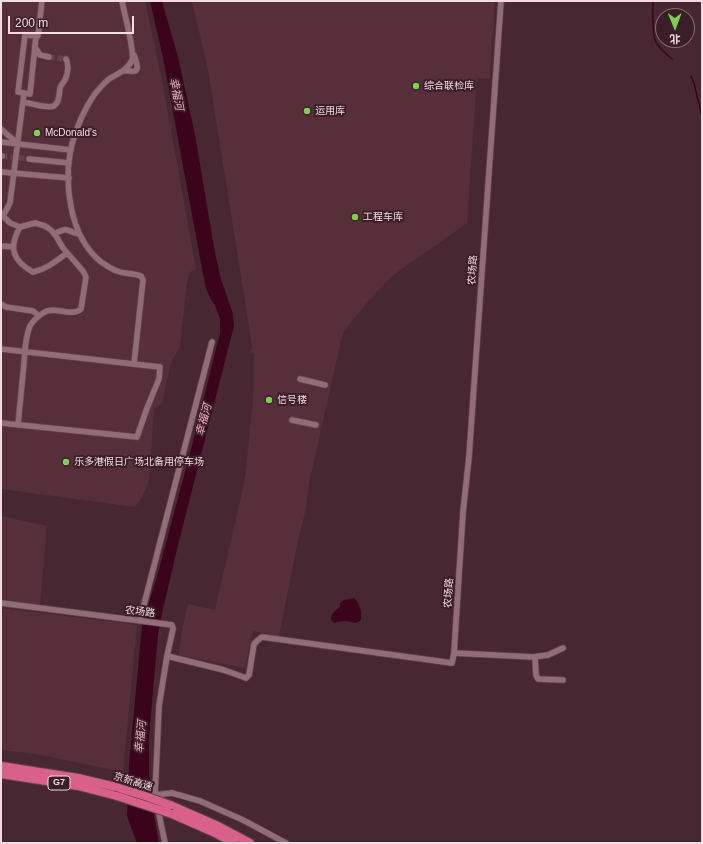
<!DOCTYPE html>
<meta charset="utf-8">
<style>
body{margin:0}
#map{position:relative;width:703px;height:844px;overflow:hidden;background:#472832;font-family:Arial,"Noto Sans SC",sans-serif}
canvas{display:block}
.frame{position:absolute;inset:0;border:2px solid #f2dce2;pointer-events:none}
.north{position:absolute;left:655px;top:8px;width:40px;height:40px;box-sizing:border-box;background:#3c1e28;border:1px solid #856a72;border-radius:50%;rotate:179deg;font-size:11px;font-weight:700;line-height:16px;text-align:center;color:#f2dce2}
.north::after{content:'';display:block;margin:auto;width:14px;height:18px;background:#7fd052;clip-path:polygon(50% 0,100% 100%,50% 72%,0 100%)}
.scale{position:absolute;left:8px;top:16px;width:126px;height:18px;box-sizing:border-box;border:2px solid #f2dce2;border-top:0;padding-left:5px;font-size:12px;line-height:14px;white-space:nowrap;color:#f2dce2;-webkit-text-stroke:3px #3c1e28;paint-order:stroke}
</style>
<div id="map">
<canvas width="703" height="844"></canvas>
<div class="frame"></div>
<div class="north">北</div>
<div class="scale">200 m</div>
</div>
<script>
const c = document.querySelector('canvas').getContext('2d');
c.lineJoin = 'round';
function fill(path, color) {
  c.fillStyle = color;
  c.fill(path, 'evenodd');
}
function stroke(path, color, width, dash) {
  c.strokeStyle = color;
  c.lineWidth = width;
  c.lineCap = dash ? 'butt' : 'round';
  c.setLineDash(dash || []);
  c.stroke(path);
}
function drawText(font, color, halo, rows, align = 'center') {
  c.font = font + ' Arial,"Noto Sans SC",sans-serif';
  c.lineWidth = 4;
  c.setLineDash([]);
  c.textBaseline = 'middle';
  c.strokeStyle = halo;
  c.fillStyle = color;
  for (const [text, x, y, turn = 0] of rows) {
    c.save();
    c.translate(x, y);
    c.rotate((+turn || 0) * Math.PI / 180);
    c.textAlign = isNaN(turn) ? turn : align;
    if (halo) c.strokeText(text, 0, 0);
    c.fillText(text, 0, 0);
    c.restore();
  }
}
const built = new Path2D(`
 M1,1h144l18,85 33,183 -6,3 -3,11 -7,64 -9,15 -9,42 -8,4 -5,73 -9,20 -5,6 -134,-18z
 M192,1h303l-5,78 -13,-1 -10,145 -75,53 -22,23 -27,33 -34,151 -3,25 -8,32 -19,96 -26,-5 -8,37 -66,-13 3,-25 6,-26 27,6 28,-122 3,-18 8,-81v-36l-4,-1 2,-4 -1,-9 -43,-269z
 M1,516l46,10 -7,79 -39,-5z
 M1,608l136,17 -14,147 -87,-18 -35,-4z`);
const water = new Path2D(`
 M150,1h12l16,56 17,78 20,118 6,26 12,35 1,12 -55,215 -16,68 -5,25 -9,104v36l7,53 3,16h-22l-10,-27 2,-52 13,-138 16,-53 34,-127 28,-113v-14l-5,-14 -5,-7 -4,-10 -3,-14 -40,-216z
 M354,598c6,6 8,13 7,22 -7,6 -8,1 -16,1 -4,0 -7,1 -11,2l-3,-3c0,-7 4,-9 9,-13v-4l4,-3z`);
const stream = new Path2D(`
 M653,1c0,10 -1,29 2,39 3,8 11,14 17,19
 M691,76l3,7 8,34`);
const minorTunnel = new Path2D(`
 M49,57l17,2
 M2,156l27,3`);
const minor = new Path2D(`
 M122,1c2,12 13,50 10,59 -4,10 -15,14 -23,19 -6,5 -10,10 -15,16 -10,15 -17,31 -22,49 -9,38 -3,92 29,118 5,3 10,7 16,9 7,3 16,2 24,5l2,4 -9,84
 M35,47l5,8 9,2
 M124,71c3,-1 8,1 11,0 5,-2 0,-12 -1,-16
 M24,93l6,1 6,-58
 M23,102c7,1 25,7 31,4 6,-4 5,-13 6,-18 1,-3 3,-5 5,-8 3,-6 4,-15 1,-21
 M1,129l16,14
 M1,142l70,8
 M1,156h1
 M29,159l40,4
 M1,172l68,6
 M20,227c-12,21 -7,34 13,45 14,-3 23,-11 34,-19
 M54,234c16,-8 11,-3 25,0
 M1,247l3,-1 9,1
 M1,304l5,3 27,4 6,5
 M1,349l159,18 -1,12 -12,29 -10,29 -136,-14
 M300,379l25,6
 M292,420l24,5
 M18,425c2,-21 4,-42 6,-62 1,-12 1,-26 6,-37 2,-4 8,-10 13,-13 12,-8 28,5 38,-4l5,-32 -3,-6 -20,-23 -7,-12 -5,-6 -6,-4 -10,-3 -15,4 -10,-4 -7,-7 7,-13 14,-110 -6,-1 7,-57 13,1 4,-35
 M1,603l164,21 7,1 1,4 -6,27 57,14 22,8 3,-3 5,-31 4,-4 4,-3 190,26 2,-10 9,-141 6,-55 32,-456
 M139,621l2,-5 71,-274
 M454,653l79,4 15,-2 15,-7
 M535,657l1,18 2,4 25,1
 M155,795l17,-2 28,8 43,19 43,23
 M165,843l-10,-48 4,-89 8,-50`);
const highway = new Path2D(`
 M1,766l77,12 38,9
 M1,774l39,6 38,6 39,10
 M170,805l48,21 32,17
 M172,814l41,18 21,11`);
const highwayBridge = new Path2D(`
 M116,787l29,9 25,9
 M117,796l55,18`);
const markers = [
 [416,86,4,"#7fd052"],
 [307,111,4,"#7fd052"],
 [37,133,4,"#7fd052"],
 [355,217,4,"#7fd052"],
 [269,400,4,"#7fd052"],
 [66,462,4,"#7fd052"]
];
const shields = [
 [59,783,22]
];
const shieldNames = [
 ["G7",59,783]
];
const poiNames = [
 ["综合联检库",424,86],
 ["运用库",315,111],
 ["McDonald's",45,133],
 ["工程车库",363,217],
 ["信号楼",277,400],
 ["乐多港假日广场北备用停车场",74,462]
];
const streetNames = [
 ["农场路",473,270,-86],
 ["农场路",449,593,-86],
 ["农场路",140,612,7],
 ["京新高速",133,782,17]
];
const waterNames = [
 ["幸福河",176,94,79],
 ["幸福河",204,420,-75],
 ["幸福河",141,737,-84]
];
fill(built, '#562f3b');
fill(water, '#3b031c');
stroke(stream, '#3b031c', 1.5);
stroke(minorTunnel, '#61434c', 5.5, [5.5, 3]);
stroke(minor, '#5f454d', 7);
stroke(highway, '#5f454d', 10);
stroke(minor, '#926d77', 5.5);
stroke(highway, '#da608c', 8);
stroke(highwayBridge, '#5f454d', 10, []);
stroke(highwayBridge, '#da608c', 8);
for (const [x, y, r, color] of markers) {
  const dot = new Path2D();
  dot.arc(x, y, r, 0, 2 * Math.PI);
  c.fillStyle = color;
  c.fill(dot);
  stroke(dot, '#3c1e28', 1.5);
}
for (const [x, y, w] of shields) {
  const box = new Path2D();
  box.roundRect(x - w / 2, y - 7, w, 14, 3);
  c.fillStyle = '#3c1e28';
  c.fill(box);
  stroke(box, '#f2dce2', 1);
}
drawText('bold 9px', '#f2dce2', null, shieldNames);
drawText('10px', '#f2dce2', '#3c1e28', poiNames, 'left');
drawText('10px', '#f2dce2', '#3c1e28', streetNames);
drawText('italic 11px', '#f3adc2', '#3c1e28', waterNames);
</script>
